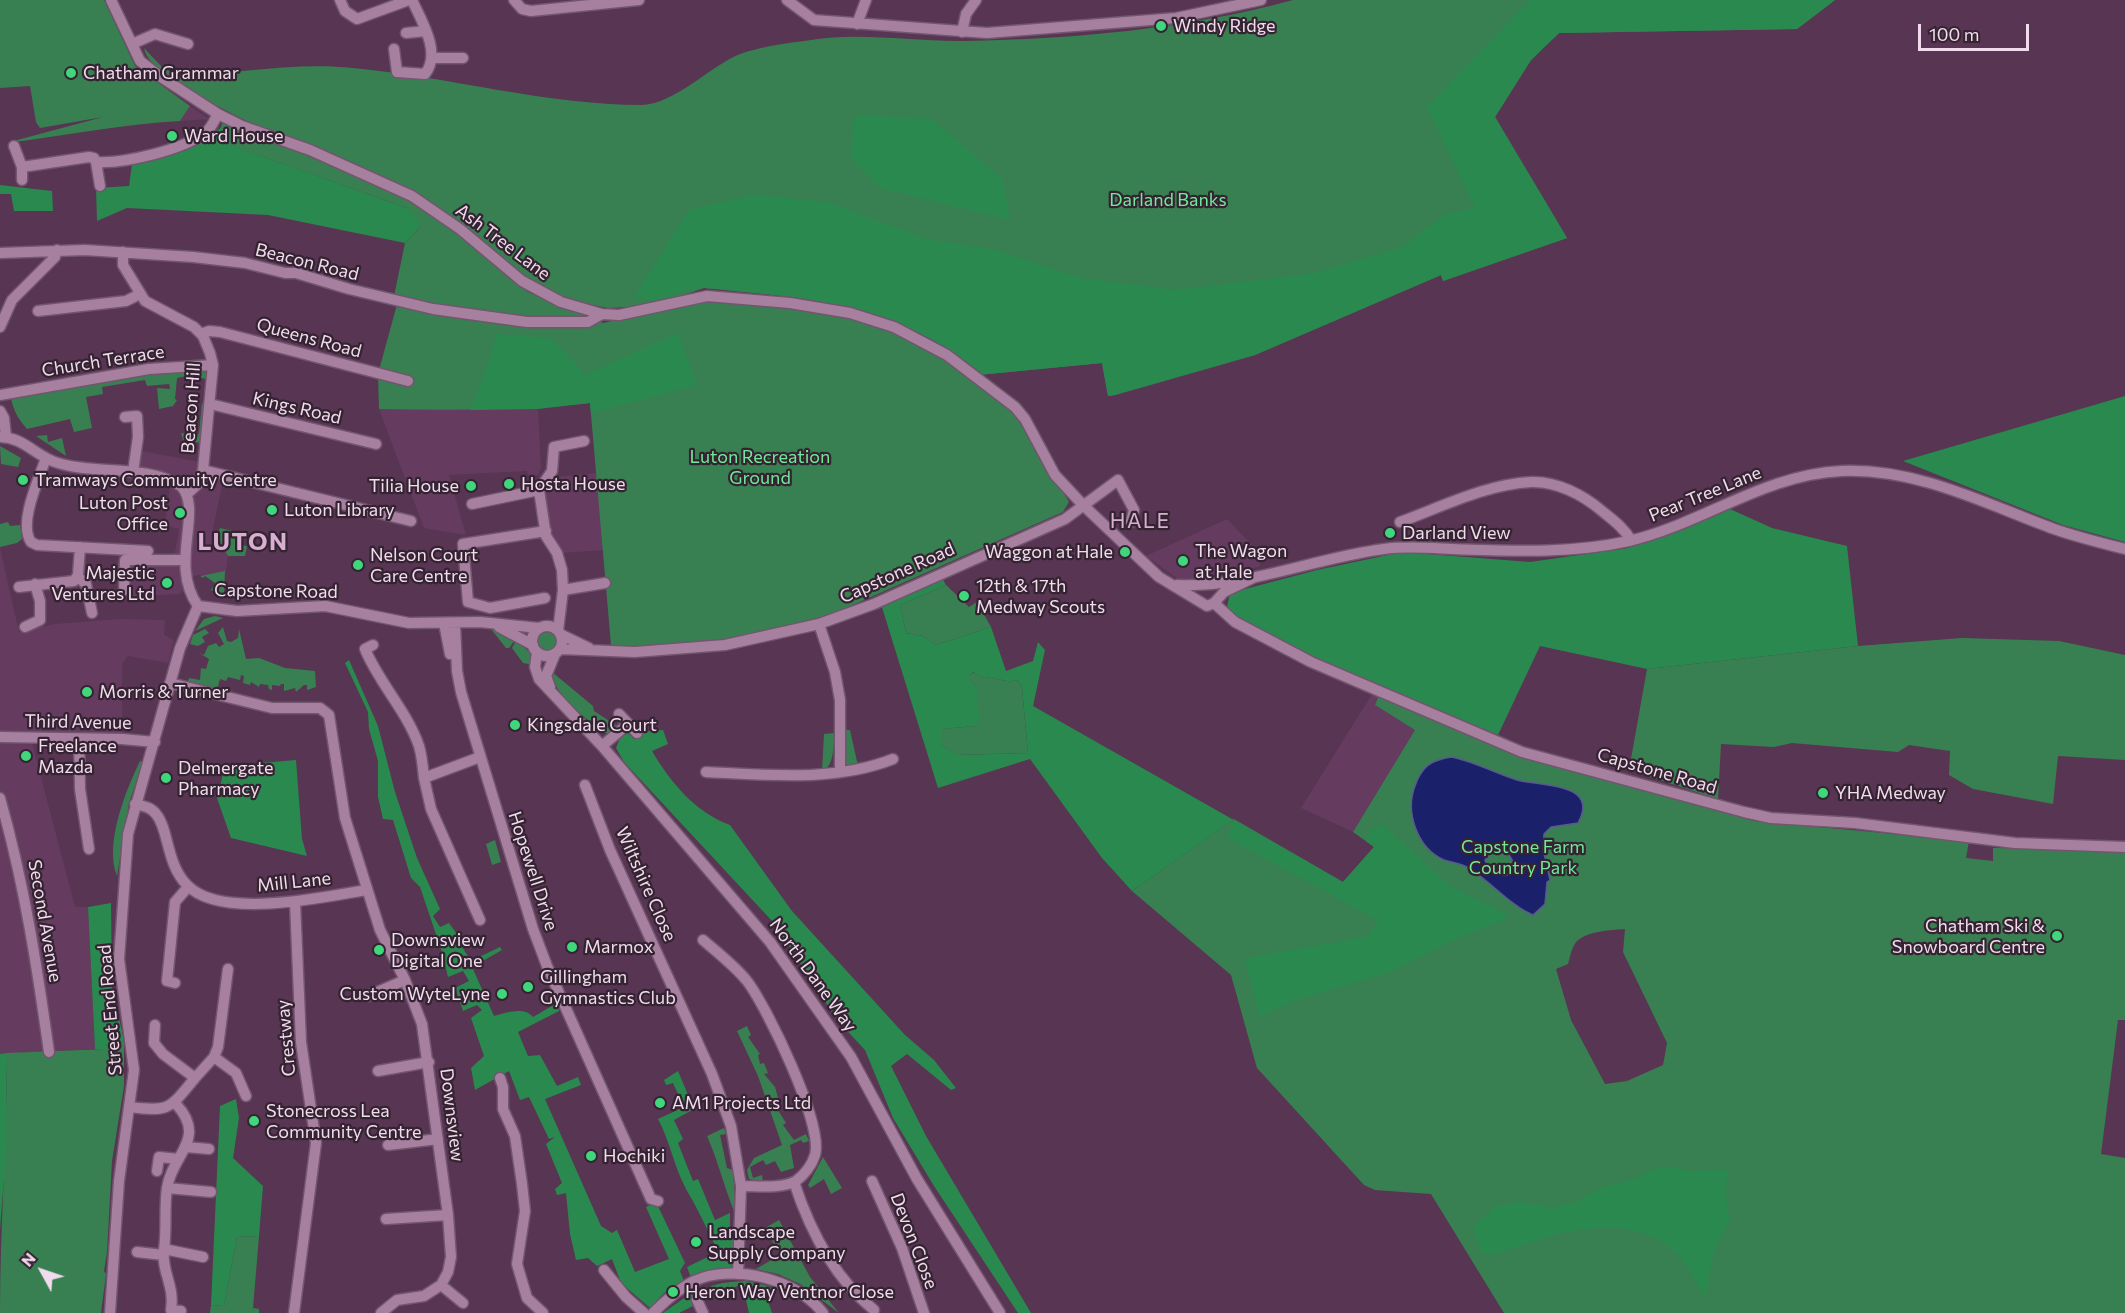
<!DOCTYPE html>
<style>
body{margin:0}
#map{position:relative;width:2125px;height:1313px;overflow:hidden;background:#583553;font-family:Commissioner,sans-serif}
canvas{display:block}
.north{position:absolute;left:12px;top:1241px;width:60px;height:60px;-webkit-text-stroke:4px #342331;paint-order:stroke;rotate:310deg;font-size:16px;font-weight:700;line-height:24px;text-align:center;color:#f1dbed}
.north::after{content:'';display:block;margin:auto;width:21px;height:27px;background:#f1dbed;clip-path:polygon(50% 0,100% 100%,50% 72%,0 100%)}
.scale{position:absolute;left:1918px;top:24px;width:111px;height:27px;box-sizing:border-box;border:3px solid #f1dbed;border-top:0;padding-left:8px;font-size:18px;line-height:21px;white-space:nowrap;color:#f1dbed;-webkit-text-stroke:4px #342331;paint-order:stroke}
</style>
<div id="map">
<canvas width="2125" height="1313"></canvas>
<div class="north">N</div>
<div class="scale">100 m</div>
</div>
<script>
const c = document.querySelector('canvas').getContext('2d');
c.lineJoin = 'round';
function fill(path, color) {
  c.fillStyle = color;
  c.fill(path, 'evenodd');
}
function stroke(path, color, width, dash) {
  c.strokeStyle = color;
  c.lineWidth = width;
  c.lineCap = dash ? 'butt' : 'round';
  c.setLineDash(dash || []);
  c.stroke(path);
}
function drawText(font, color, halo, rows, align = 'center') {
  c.font = font + ' Commissioner,sans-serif';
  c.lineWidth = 4.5;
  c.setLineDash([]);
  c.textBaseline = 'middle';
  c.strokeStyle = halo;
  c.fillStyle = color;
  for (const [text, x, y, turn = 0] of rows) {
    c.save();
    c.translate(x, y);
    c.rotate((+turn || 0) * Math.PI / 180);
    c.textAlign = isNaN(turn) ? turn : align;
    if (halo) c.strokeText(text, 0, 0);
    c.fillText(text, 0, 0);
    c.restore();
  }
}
const built = new Path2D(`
 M190,106l19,13 -29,2z
 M379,409h159l3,59 -3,7 -8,1 -4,-5 -77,4 17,60 -42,-7z
 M137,450l63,12 23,19 -11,52 16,23 -2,16 -35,4 -11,18 -61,3 -1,-39h56l5,-29 -14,-4 6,-49 -36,-8z
 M597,473l7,77 -42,3 -10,-18 -9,-47 13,-2 1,-9z
 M1227,519l36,38 -4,10 -78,14 -35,-25z
 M0,548l19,84 36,-8 64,-5 46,1 -1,15 10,5 -6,23 -40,-7 -6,8v69l-92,2 45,172h13l7,142 -95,5z
 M1374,691l6,2 -5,12 40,25 -62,102 -52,-24z`);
const green = new Path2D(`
 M0,0h104l31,66 55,40 -10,15c-58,3 -116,15 -174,22l97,-26 -63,11 -4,-6 -6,-36 -30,2z
 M1293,0h542l-38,29 -238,4 -28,27 -36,57 72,121 -124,43 -2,-6 -186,80 -140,40 -7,1 -6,-33 -124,12 -27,-25 -31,-17 -109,-34 -107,-11 -51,18 -45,2 -41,-8 -40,-21 -69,-58 -30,-21 -48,-20 32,16 116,96 75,31 92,-21 41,-1 103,14 60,18 43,22 75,59 52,88 -6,10 -226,100 -59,19 -28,6 -98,12 -41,-4 -21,-242c-71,8 -140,7 -211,6l-1,-35 21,-77 -5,-1 11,-53 15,-16 -13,-19 -192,-68 8,-18 148,54c-38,-17 -223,-90 -227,-128l17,18 16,10c59,-2 117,-14 176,-8 97,9 193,37 289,37 34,-1 71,-42 101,-52 21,-7 46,-10 68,-13 51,-8 102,2 154,1 110,-2 221,-12 328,-41z
 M167,371h41l-2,24 -1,-16 -15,-4 -13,3 -2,21 2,1 -4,6 -14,3 -2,-21 13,1 -1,-5 -22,2 -2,-6 -43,7 1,7 -17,3 6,31 -18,4 -4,-13 -43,10c-8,-9 -14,-19 -16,-31z
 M202,403l2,2 -2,38 -19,-3 -2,-7 16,3 2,-3z
 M47,435l1,7 14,-4 4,18 -30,-20z
 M0,446l21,12 -3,9 -17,-3z
 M8,522l2,4 10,-1 2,14 -5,4 -17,4v-23z
 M220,528l16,4 1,13 10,1 -2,10h-17l-11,-19z
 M225,571l-1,25 -13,-6 4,-7 -10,-7 -2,2 -3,-2z
 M946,585l23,22 8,-5 14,25 -55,18 -13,-9 -17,-3 -6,-28z
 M215,616l8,2 -28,13 9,-12z
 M223,627l4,14 4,1 7,-4 1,-9 7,30 13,-1 26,10 30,3 1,16 -9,3v-5h-3l-8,7 -1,-4 -11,3v-7h-3l-1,2 -8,-1v5l-3,-1 -1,-4 -8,-1 -1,3 -8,-5 -1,3 -7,-2 1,-7 -3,-1 -1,5 -12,-3 -2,4 -6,-2 -3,11 -29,-8 1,-4 11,2 1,-12 5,1 3,-10 -10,-6 5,2 4,-9 8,-3 3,4 5,-3 -6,-11z
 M205,629l4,4 -7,4 3,5 -7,4 -8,-2 3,-9z
 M491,629l24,11 -6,8h-3z
 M537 642a10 10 0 1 1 20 0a10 10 0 1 1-20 0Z
 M1962,638l97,3 66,14v105l-67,-4 -5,48 -80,-15 -24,-14 1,-24 -41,-6 -11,7 -106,-9 -18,4 -53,-3 -3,55 -89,-29 18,-101 211,-23z
 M516,641l16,13 2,11 -11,-2 -11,-15z
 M552,672l41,34 1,5 26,17 -9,5h-8c-17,-16 -49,-36 -51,-61z
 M975,672l9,6c13,-2 21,6 34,2l4,8 6,65 -71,2 -16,-10 -1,-16 36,-3v-40l-10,-9z
 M1380,693l226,86 148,42 215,20 -3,17 27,3v-13l132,2v170h-7l-17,134 24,4v155h-621l-73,-119 -56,-4 -11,-5 -107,-117 -26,-93 -99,-84 102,-72 109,63 31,-35 -21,-15 62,-102 -40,-25zM1625,929l-2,23 44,91 -4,22 -36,16 -22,3 -34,-64 -15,-51 12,-5c2,-7 4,-18 9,-23 11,-10 34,-11 48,-12z
 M844,730h6l8,36h-13z
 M835,733c-2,13 0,32 -13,39l2,-38z
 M140,761l3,1 -14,41 -12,73c-13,-32 9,-86 23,-115z
 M495,840l6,22 -9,3 -6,-21z
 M747,1026l4,9 -3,2 12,17 -2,1 2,9 4,-1 4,10 -4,1 11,13 5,18 -4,2 10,16 -3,2 11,15 12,-6 3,7 -6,2 -2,-3 -11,5 4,23 -13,4 -6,-11 -9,4 -3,-5 -13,7 3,11 9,-3 1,7 -14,-3 -2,-9 7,-12 28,-13 -24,-69 -21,-45z
 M124,1040v46l-12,75 -5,91 -3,19 2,3 -5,39h-101c0,-87 7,-173 7,-260l100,-4z
 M724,1128l2,6 -6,1 7,33 6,2 3,40 -2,1c-10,-25 -16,-50 -27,-75z
 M823,1157l19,31 -11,6 -7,-15 -14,9 -2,-3z
 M779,1220l31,57 29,36 -39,-29 -22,-10 -22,-5 24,-14 -15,-27z
 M259,1236l-6,72 6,1v4h-49l1,-8 13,1 13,-69z
 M746,1281l22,5 -23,10 -7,-10 -36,13v-8c13,-9 28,-9 44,-10z`);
const forest = new Path2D(`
 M1530,0h305l-38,29 -238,4 -28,27 -36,57 72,121 -124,43 -2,-6 -186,80 -140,40 -7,1 -6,-33 -124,12c-58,-65 -190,-82 -274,-87l-17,2 -31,11 -22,-4 55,-87 63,-15 75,7 99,37 70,11 85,28 94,12 135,-16 91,-26 44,-34 30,-6 -48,-101z
 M855,115l76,4 71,59 8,42 -130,-32 -29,-29z
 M222,128l-6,12 191,68 10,10 3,9 -15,16 -137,-28 -141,-7 -30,13 -1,-33 33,-2 3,-22z
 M0,185l52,6 1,20h-39l-3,-17h-11z
 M678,333l19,52 -106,28 -1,-10 -52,6 -68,1 20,-49 6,-27 57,5 32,36z
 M2125,396v146l-62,-17 -160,-64z
 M1730,509l42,19 75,18 11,100 -211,23 -107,-23 -42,89 -168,-69 -88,-43 -15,-16 3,-14 87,-23 85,-18 128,10 98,-14z
 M940,575l6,10 -46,20 6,28 17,3 13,9 55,-18 15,44 27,-10 5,-19 7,8 -12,56 310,176 31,-35 -8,-6 5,-13 12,-3 68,62 54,26 2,6 -46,17 -72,36 -90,27 -40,17 -14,-58 122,-21 12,-16 -151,-83 5,-18 -101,71 -30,-33 -72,-99 -92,29 -57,-184zM974,672l10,6c13,-2 21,6 34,2l4,8 6,65 -70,2 -17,-10v-16l35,-3 3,-8 -3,-32 -9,-9z
 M349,660l29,66 17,66 22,66 23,51 -7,7 7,11 9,-4 13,18v6l7,11 4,2 27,-13 2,3 -30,17 22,49c12,-3 30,-10 39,1l24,-14 2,8 -41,21 10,24 12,-1 17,31 21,-9 3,8 -36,14 56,127 11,7 5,-3 18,42 34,-13 -23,-52 10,-5 29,61 -5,8 4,10 -20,12 -14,15 -29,-25 -9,-24 -15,7 -9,-8 -12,2 -6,-26 -4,-41 -9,2 -2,-6 7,-6 -16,-39 9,-7 -6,2 -20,-42 -9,3 -11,-29 -34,19 -4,-22 13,-12 -13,-38 11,-8 -5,-5 -14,6 -8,-23 14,-7 -6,-10 -15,6 -7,-28 -21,-62 -9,-9 -18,-58 -10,-1 -5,-22v-36l-9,-32 -1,-17 -23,-49z
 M663,730l5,14 -16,7c18,31 44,62 78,74l62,86 113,124 29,25 22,28 -5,2 -44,-36 -16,12 35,70 105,177h-13l-84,-127 -41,-68 -28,-68 -27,-29 -65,-99 -149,-160 -8,-14 4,-10 8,-5 6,6 6,-7z
 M296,760l6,79 5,17 -76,-18 -14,-40 8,-32z
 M111,903l1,86 12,51 -17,10 -12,-1 -7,-142z
 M7,1053l-1,99 -6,77v-175z
 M678,1071l16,38 -20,11 9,19 -5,4 15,38 5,-2 17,41 15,-7v19h7l-2,31 -5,6 -39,9 -4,-11 31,-15c-10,-21 -20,-43 -32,-63 -12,-22 -16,-48 -28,-70l26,-12 -11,-24 -7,2 -2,-5z
 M236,1099l3,19 -6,40 30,28 -4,50 -22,1 -13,69 -13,-1 9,-199z
 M1663,1166l29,5 35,-1 -1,29 4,23c-20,27 -18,46 -25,76 -8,-14 -15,-31 -27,-43 -41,-43 -108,-27 -157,-10 -13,4 -27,14 -40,7l-8,-25 23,-21 23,-4 34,6 24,-6 23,-14 31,-8z
 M768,1286l5,3 -7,6 6,18h-23l-4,-17z
 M694,1291l5,12 -20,10h-16z`);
const water = new Path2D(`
 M1452,757c23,5 43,16 65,23 21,6 84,2 61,43l-27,4 -7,7 -1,15 7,31 -3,2 -2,22 -12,11c-23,-10 -41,-32 -63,-46 -8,-6 -17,-6 -26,-9 -27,-12 -39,-48 -29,-74 7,-20 16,-26 37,-29zM1499,851l9,2 7,12 -5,10c-12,2 -23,-3 -25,-15l6,-8z`);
const minor = new Path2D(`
 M111,0l29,61 21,16 57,37 24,12 68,24 102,46 48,33 62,52 39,21 41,12 17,1 88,-19 83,7 60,10 44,14 53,28 68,52 10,12 30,56 28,30 76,72 48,29 7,-3 10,-11 29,-14
 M340,0l5,11 12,8 52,-19
 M514,0l8,9 9,2 108,-11
 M787,0l27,20 173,13 189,-15 85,-18
 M857,24l9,-24
 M962,32l4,-18 10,-14
 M406,33l20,-2
 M132,44l23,-10 33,10
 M394,49l3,23 28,2c17,-21 -4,-54 -13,-74
 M432,58h31
 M14,146l8,21v13
 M96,162l4,24
 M22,167l67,-10 5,1 2,4c27,2 86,-12 109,-29 6,-4 9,-12 13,-19
 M123,252v13l22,36 49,26 9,9 7,17 3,12 -10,105 -5,14 -11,10
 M0,253l85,-3 108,7 52,6 40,10h11l53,16 84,20 94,13h61l14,-8
 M38,311l88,-10 14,-7
 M0,327l12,-27 43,-43 2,-7
 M201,334l8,-3 11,1 188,49
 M0,395l149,-26 64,-4
 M210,404l166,40
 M0,411l4,7 2,19
 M125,417l12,-1 1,21 -5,35
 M0,437c24,0 36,20 58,26 39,12 87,1 123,23 23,24 -13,78 17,120
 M46,458c-7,21 -28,65 -15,84l6,3 111,6
 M203,470l208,51
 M472,504l67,-14
 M1400,522c41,-15 87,-38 131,-40 26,-1 52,13 71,29 11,9 22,17 29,29
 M78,577l8,7 6,29
 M1177,585c70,3 137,-27 207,-36 22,-3 46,-1 68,0 60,2 118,5 177,-8 73,-17 136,-67 213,-70 75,-3 144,33 212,58 23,8 47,14 71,20
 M19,587l55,-6 4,-6 2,-28
 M124,590l1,-30h59
 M563,590l42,-7
 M545,598l-55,10 -22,-6 -5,-58 83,-13
 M1214,603l21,19 76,40 211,90 222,60 27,6 84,5 160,20 110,4
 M198,606l39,5 88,-5 84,17 71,-1 59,6
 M444,623l6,31
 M455,623l2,48 4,21 72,237 14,37 104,233 7,2
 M819,624l16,48 5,28v72
 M532 641a15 15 0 1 1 30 0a15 15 0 1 1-30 0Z
 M25,627l15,-7v-19l-5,-17
 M499,627l34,18
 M558,631l5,-41 -1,-20 -5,-17 -11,-17 -7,-46 13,-19 2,-24 30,-6
 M560,634l29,14
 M373,645l-8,4c14,34 42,62 54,97 3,10 4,22 5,32
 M560,649l75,3 90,-7 94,-21 55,-20 191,-85 53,-39 16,30 -3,12
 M537,652l-2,15 4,12 63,67 168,196 81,115 66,122 83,134
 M170,683l102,25h48l9,7 16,103 35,112 25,50 17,44 26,191 3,42 -3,15 -7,13 -17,11 -27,4 -16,13
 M550,687l-4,-11 9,-22
 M619,714l18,19
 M0,737l122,2 33,3
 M79,739l1,50 9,60
 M602,746l26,-22
 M706,772c61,3 129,10 187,-13
 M585,785l25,65 102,224 19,52 10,60 -3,88
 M0,798c24,84 37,168 49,254
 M135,804c8,2 16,3 21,10 13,15 10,50 31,71 33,35 137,12 179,5
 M480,920l-49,-111 -7,-31 56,-21
 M703,940c15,13 32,26 44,41 20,26 77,144 68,174 -3,10 -11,20 -19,26 -14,8 -39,5 -55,5
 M175,983l-8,-2 8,-79 13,-15
 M368,996l37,-16
 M214,1057l22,16 10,23
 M378,1071l51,-9
 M195,1078l19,-21 4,-10 10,-78
 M500,1078l3,9v22l12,27 7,48 3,27 -8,53 10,34 16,15
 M129,1107c42,5 40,2 66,-29l-32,-24 -9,-11 1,-18
 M388,1145l50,-6
 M186,1147l23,2
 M157,1171l2,-14 20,2
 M872,1181l30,67 22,65
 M794,1182c16,49 40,96 80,128
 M167,1188l44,4
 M386,1219l62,-4
 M164,1249c3,-20 0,-41 3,-61 5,-34 41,-49 9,-84
 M137,1252l26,3
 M604,1270l22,27 18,16
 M441,1285l22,18
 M697,1300l6,13
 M181,1311l-10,-1c4,-25 -10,-38 -7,-61l39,8
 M110,1313l9,-132 15,-111 -15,-111 9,-125 52,-186 18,-42
 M294,1313l22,-170 -15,-101 -6,-140
 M653,1313c12,-12 25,-24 41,-32 39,-18 103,-2 129,32`);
const markers = [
 [1161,26,6,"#40d77c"],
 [71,73,6,"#40d77c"],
 [172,136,6,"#40d77c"],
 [23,480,6,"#40d77c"],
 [509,484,6,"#40d77c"],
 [471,486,6,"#40d77c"],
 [272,510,6,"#40d77c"],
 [180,513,6,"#40d77c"],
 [1390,533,6,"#40d77c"],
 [1125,552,6,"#40d77c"],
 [1183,561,6,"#40d77c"],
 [358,565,6,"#40d77c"],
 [167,583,6,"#40d77c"],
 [964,596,6,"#40d77c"],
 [87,692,6,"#40d77c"],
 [515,725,6,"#40d77c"],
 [26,756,6,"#40d77c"],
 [166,778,6,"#40d77c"],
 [1823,793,6,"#40d77c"],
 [2057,936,6,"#40d77c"],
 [572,947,6,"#40d77c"],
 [379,950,6,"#40d77c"],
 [528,987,6,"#40d77c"],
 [502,994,6,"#40d77c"],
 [660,1103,6,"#40d77c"],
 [254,1121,6,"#40d77c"],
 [591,1156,6,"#40d77c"],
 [696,1242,6,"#40d77c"],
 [673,1292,6,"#40d77c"]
];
const poiNames = [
 ["Windy Ridge",1173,26],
 ["Chatham Grammar",83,73],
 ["Ward House",184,136],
 ["Tramways Community Centre",35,480],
 ["Hosta House",521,484],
 ["Tilia House",459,486,"right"],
 ["Luton Post",168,503,"right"],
 ["Office",168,524,"right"],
 ["Luton Library",284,510],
 ["Darland View",1402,533],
 ["The Wagon",1195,551],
 ["at Hale",1195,572],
 ["Waggon at Hale",1113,552,"right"],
 ["Nelson Court",370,555],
 ["Care Centre",370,576],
 ["Majestic",155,573,"right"],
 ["Ventures Ltd",155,594,"right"],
 ["12th & 17th",976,586],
 ["Medway Scouts",976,607],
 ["Morris & Turner",99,692],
 ["Kingsdale Court",527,725],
 ["Freelance",38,746],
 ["Mazda",38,767],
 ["Delmergate",178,768],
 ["Pharmacy",178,789],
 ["YHA Medway",1835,793],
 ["Chatham Ski &",2045,926,"right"],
 ["Snowboard Centre",2045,947,"right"],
 ["Downsview",391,940],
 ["Digital One",391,961],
 ["Marmox",584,947],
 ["Gillingham",540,977],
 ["Gymnastics Club",540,998],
 ["Custom WyteLyne",490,994,"right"],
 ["AM1 Projects Ltd",672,1103],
 ["Stonecross Lea",266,1111],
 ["Community Centre",266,1132],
 ["Hochiki",603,1156],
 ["Landscape",708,1232],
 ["Supply Company",708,1253],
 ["Heron Way Ventnor Close",685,1292]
];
const parkNames = [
 ["Darland Banks",1168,200],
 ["Luton Recreation",760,457],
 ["Ground",760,478],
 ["Capstone Farm",1523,847],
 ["Country Park",1523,868]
];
const streetNames = [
 ["Ash Tree Lane",503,242,37],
 ["Beacon Road",307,262,14],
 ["Queens Road",309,338,15],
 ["Church Terrace",103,361,-9],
 ["Beacon Hill",191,408,-86],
 ["Kings Road",297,408,13],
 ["Pear Tree Lane",1705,494,-22],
 ["Capstone Road",897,573,-24],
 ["Capstone Road",276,591,1],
 ["Third Avenue",78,722,1],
 ["Capstone Road",1657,771,16],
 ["Hopewell Drive",533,871,72],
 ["Mill Lane",294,882,-6],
 ["Wiltshire Close",646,884,66],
 ["Second Avenue",45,921,80],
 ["North Dane Way",813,975,54],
 ["Street End Road",110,1010,-95],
 ["Crestway",286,1038,-95],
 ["Downsview",452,1115,83],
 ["Devon Close",914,1241,69]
];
const quarterNames = [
 ["HALE",1140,521]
];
const districtNames = [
 ["LUTON",243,542]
];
fill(built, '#653c5f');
fill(green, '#388051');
fill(forest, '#2a894f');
fill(water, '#1a2069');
stroke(water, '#5a5891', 1.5);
stroke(minor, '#72556e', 13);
stroke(minor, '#a780a0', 10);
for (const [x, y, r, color] of markers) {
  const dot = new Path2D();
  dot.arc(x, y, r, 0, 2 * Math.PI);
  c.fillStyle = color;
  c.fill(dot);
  stroke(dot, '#342331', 2);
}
drawText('18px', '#f1dbed', '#342331', poiNames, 'left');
drawText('18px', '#72e99a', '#342331', parkNames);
drawText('18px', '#f1dbed', '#342331', streetNames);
c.letterSpacing = '1.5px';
drawText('21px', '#d9afd1', '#342331', quarterNames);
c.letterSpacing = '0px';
c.letterSpacing = '1.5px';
drawText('bold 24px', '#d9afd1', '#342331', districtNames);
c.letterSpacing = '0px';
</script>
